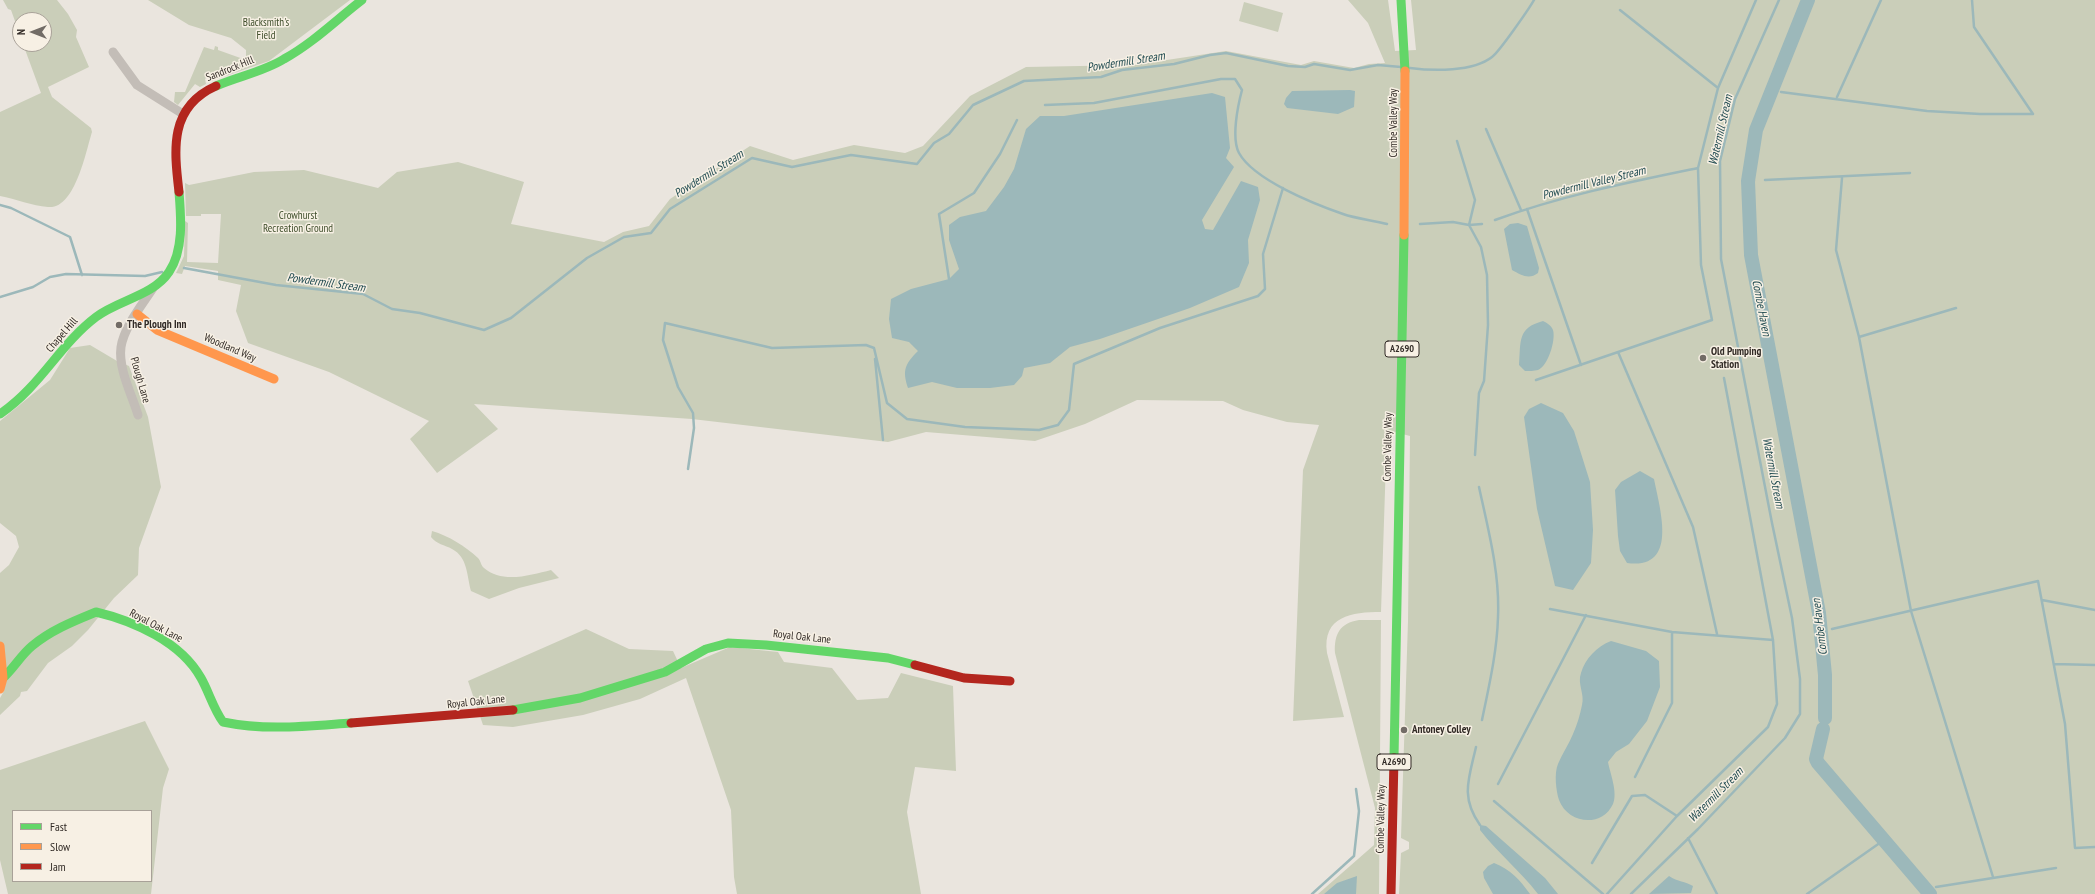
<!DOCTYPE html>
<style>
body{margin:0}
#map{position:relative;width:2095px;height:894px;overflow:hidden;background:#eae5de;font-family:"PT Sans Narrow",sans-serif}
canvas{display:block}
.legend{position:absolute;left:12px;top:810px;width:140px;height:72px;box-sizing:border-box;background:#f7f0e4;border:1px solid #a8a198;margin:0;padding:5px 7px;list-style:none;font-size:12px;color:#322b26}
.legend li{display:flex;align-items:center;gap:8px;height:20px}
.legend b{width:20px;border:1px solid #a8a198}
.north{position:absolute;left:12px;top:12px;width:40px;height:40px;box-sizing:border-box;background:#f7f0e4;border:1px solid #a8a198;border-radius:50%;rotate:270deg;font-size:11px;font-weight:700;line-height:16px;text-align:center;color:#322b26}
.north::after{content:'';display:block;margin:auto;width:14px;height:18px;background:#726c66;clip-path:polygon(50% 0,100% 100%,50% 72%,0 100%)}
</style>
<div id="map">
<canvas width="2095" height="894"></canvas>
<ul class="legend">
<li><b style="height:5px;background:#63d668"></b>Fast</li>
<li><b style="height:5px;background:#ff974d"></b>Slow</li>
<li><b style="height:5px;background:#b3261e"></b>Jam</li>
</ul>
<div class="north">N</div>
</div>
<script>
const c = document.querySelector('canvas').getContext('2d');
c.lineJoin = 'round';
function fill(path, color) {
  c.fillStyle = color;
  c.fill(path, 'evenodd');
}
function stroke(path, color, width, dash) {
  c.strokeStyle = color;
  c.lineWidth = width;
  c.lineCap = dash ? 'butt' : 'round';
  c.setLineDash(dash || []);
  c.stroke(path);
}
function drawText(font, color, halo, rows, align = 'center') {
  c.font = font + ' "PT Sans Narrow",sans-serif';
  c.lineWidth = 3;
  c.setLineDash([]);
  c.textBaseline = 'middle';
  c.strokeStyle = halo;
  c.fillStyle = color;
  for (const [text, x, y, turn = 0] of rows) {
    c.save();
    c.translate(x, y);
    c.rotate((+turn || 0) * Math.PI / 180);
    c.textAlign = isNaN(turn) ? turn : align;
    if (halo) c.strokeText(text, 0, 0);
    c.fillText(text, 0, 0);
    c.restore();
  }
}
const green = new Path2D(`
 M3,0h54l11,14 9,16 -1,7 13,30 -41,20 4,10 39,31 1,4c-6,19 -17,78 -44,75 -16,-1 -32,-8 -48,-11v-84l41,-19 -18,-49h21v-24h-24v15l-9,-25 -3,-1z
 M148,0h202l-81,61 -58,20 -4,-4 -2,2 1,5 -6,3 -5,-3 -17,21 -4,-3 1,-10h10l19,-45 10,3 1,-4 3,1v3l28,10v-10l-15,-12 -42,-13z
 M1348,0h40l7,51 21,-1 -5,-50h684v894h-696l2,-41 8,-4v-7l-8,-4 7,-217 2,-185 -23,-6 -6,182c-29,0 -59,4 -54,41l17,64 -51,4 10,-251 16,-45 -32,-3 -44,-12 -20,-9 -86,-1 -52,24 -50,17 -109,-9 -38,10 -196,-23 -218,-15 24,25 -61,44 -27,-34 19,-18 -100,-49 -81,-29 -12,-32 5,-26 -23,-5v-9l-33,-5 -3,8 -6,-1 8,-17 1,-35 3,2 -1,39 31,1 3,-49h-20v2h-15l-1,-33 4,2 65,-13 50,-2 74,18 19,-16 61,-10 66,20 -13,42 93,18 19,-10 26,-6 21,-27 80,-53 43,14 61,-15 51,8 18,-7 47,-50 56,-29 108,-2 92,-14 75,14 13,-4 40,7 15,-4 16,-1 -17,-40z
 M1244,2l39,11 -5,19 -39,-11z
 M90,345l27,16 12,5 19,51 13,70 -22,61 -1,27 -24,23 -26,32 -16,16 -24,17 -21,28 -6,1 -1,4 -20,19v-17l4,-7 -4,-4v-114l9,-8 10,-18 -3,-11 -16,-13v-102l50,-41 20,-32z
 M432,531c17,5 33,15 46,27 3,3 3,8 6,10 18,16 47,7 67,2l8,8 -40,10 -30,11 -18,-8c-4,-14 -3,-34 -19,-42 -7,-4 -16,-5 -21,-12z
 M1359,620h22l-2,274h-61l56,-49 1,-37 -40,-155c-1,-19 5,-30 24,-33z
 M586,629l43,20 44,2 8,17 49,-21 48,5 6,10 48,6 25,32 31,-2 13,-25 52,13 3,85 -41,-4 -8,45 14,82h-184l-3,-17 -3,-67 -45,-132 -46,21 -57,16 -70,12 -30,-2 -15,-44z
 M145,721l24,48 -6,19 -12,106h-143l-8,-34v-90zM13,811h138v70h-138z`);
const water = new Path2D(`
 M1350,90l5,1 -1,16 -16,7 -51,-6 -3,-4 2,-6 6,-7z
 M1212,93l13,4 5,51 -4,10 8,9 -32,53 3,9 8,1 28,-49 17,6 2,13 -12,40 1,23 -10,24 -49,21 -90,31 -30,8 -20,16 -26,5 -2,8 -8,9 -24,3h-33l-25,-6 -24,6c-6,-18 -3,-24 10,-37l-9,-9 -17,-4 -3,-19 2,-20 20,-10 38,-10 10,-10 -10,-29v-15l11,-8 26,-6 18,-24 10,-18 12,-40 14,-13h24z
 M1518,223l9,3 12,42 -1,5c-9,7 -17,2 -26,-3l-8,-41 6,-5z
 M1543,321c4,2 8,4 10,9 3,10 -5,36 -15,40 -4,1 -9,1 -13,1l-6,-6c2,-24 -2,-37 24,-44z
 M1541,403l22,10 11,18 16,51 3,48 -2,33 -18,27 -18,-4 -18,-77 -13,-92 5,-8z
 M1640,471l14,8c6,31 25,91 -27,84l-7,-12 -2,-15 -3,-46 6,-8z
 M1611,641l35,10 13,10 1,26 -13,34 -18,23 -13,8 -8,10c2,11 10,30 5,42 -11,24 -45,20 -54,-4 -3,-9 -5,-27 -1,-36 4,-10 11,-20 15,-30 4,-9 7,-19 9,-29 3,-11 -5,-21 -1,-32 4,-14 16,-27 30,-32z
 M1480,825l6,1 59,52 13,16h-20c-18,-23 -40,-41 -58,-64z
 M1494,863c16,6 26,17 36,31h-37l-9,-16 -1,-6 5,-6z
 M1357,876l-1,18h-32l13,-11z
 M1669,876c9,6 16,5 24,10l-2,7 -42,1z`);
const stream = new Path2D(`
 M1620,10l98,78
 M1410,68c23,3 63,4 82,-11 7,-5 37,-48 42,-57
 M1781,92l146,19 53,3h53l-59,-87 -2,-27
 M1837,97l44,-97
 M1045,105l49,-2 127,-24h14l7,11c-4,15 -11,48 -3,63 15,27 75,51 104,61 14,5 30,6 44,10
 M1486,129l35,81
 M1457,141l18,59 -6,25 12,22 6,28 1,50 -4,56 -5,12 -4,62
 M1842,178l-6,72 23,87 52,274 82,266
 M1765,180l145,-7
 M1748,181h6
 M0,205l11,3 59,29 12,38
 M1527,209l54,156
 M1495,220c65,-24 135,-38 203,-52
 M1420,224l33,-2 16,3 13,-1
 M184,268l92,17 87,9 29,15 28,4 64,17 27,-12 76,-60 37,-21 27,-4 19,-24 82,-51 40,9 59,-12 66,9 17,-21 15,-9 24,-29 51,-24 77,-4 21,-7 52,-6 36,-9 16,-2 62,13 17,1 9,-3 36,6 28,-5 23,2
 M949,279l-10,-65 35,-21 26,-39 17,-34
 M0,297l33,-10 17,-10 16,-3 79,2 17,-4
 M1859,337l97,-29
 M1618,352l75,175 24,107
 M875,359l8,81
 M1536,380l176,-60 -11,-55 -3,-97 20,-80 38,-88
 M688,469l6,-41 -1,-15 -15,-26 -15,-47 2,-17 107,25 94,-3 8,3 13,55 20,16 58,8 74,3 19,-5 11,-15 5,-46 86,-36 98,-32 7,-7 -2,-35 20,-66
 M1479,487c9,42 21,86 19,130 -1,35 -9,69 -16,103
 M2042,600l53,10
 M1550,609l122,23 101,8
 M1832,629l206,-48 27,143 10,124 20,-1
 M2054,664l41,1
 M1476,747c-7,31 -16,50 4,78
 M1635,777l37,-74v-71
 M1498,784l88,-169
 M1494,801l109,93
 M1688,838l29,56
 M1592,863l40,-67 13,-1 32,21
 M1936,887l120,-19
 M1312,894l42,-38 5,-45 -3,-22
 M1607,894l70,-78 91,-89 9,-23 -4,-64 -49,-262
 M1631,894l67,-65 87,-91 15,-24v-35l-8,-61 -20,-95 -51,-264 -1,-98 15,-62 44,-99
 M1807,894l77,-54`);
const river = new Path2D(`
 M1808,0l-52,130 -8,51 3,74 68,358 6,62v43
 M1823,729l-7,30 2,4 112,131`);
const street = new Path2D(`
 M113,52l24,33 46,29
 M138,415c-6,-20 -20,-46 -17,-68 3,-20 21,-42 32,-59`);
const fast = new Path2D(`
 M1401,0l4,71
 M216,86c23,-10 47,-14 68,-27 29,-16 52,-39 78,-59
 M0,414c41,-28 59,-69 96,-97 22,-17 57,-21 73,-45 15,-22 12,-55 10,-80
 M3,678c11,-10 18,-23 29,-32 19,-16 42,-25 64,-34 38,9 85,30 105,66 8,14 12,30 22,44 43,9 85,4 128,1
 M513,710l67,-12 85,-26 41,-23 22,-6 38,2 122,13 27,7
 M1394,758l10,-523`);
const slow = new Path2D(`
 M1404,235l1,-164
 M137,314l20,16 117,49
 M0,646l3,32 -3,11`);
const jam = new Path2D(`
 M179,192c-5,-43 -10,-85 37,-106
 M915,665l49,13 46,3
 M351,723l162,-13
 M1391,894l3,-136`);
const markers = [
 [119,325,4,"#726c66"],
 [1703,358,4,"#726c66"],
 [1404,730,4,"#726c66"]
];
const shields = [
 [1402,349,34],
 [1394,762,34]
];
const shieldNames = [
 ["A2690",1402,349],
 ["A2690",1394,762]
];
const parkNames = [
 ["Blacksmith's",266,23],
 ["Field",266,36],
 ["Crowhurst",298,216],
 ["Recreation Ground",298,229]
];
const streetNames = [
 ["Sandrock Hill",230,69,-22],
 ["Combe Valley Way",1394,123,-90],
 ["Chapel Hill",62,335,-49],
 ["Woodland Way",230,348,23],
 ["Plough Lane",140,380,74],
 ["Combe Valley Way",1388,447,-89],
 ["Royal Oak Lane",156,626,28],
 ["Royal Oak Lane",802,637,6],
 ["Royal Oak Lane",476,702,-6],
 ["Combe Valley Way",1381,819,-89]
];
const poiNames = [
 ["The Plough Inn",127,325],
 ["Old Pumping",1711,352],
 ["Station",1711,365],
 ["Antoney Colley",1412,730]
];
const waterNames = [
 ["Powdermill Stream",1126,62,-9],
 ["Watermill Stream",1721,130,-77],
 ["Powdermill Stream",709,174,-32],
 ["Powdermill Valley Stream",1594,183,-14],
 ["Powdermill Stream",326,283,8],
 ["Combe Haven",1761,308,79],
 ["Watermill Stream",1773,473,79],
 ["Combe Haven",1820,627,-97],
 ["Watermill Stream",1716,795,-45]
];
fill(green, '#caceb9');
fill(water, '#9cb8ba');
stroke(stream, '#9cb8ba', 2.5);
stroke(river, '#9cb8ba', 14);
stroke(street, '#c3bdb7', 9);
stroke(fast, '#63d668', 9);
stroke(slow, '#ff974d', 9);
stroke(jam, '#b3261e', 9);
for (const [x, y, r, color] of markers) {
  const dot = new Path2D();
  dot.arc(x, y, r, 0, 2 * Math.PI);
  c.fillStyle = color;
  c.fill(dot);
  stroke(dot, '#f7f0e4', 1.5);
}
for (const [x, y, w] of shields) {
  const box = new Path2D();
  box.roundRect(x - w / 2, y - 8, w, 16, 3);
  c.fillStyle = '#f7f0e4';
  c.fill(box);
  stroke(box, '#322b26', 1);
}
drawText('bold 10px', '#322b26', null, shieldNames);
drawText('11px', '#404f2c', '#f7f0e4', parkNames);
drawText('11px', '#322b26', '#f7f0e4', streetNames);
drawText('bold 11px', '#322b26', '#f7f0e4', poiNames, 'left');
drawText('italic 12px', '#1f4a50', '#f7f0e4', waterNames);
</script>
